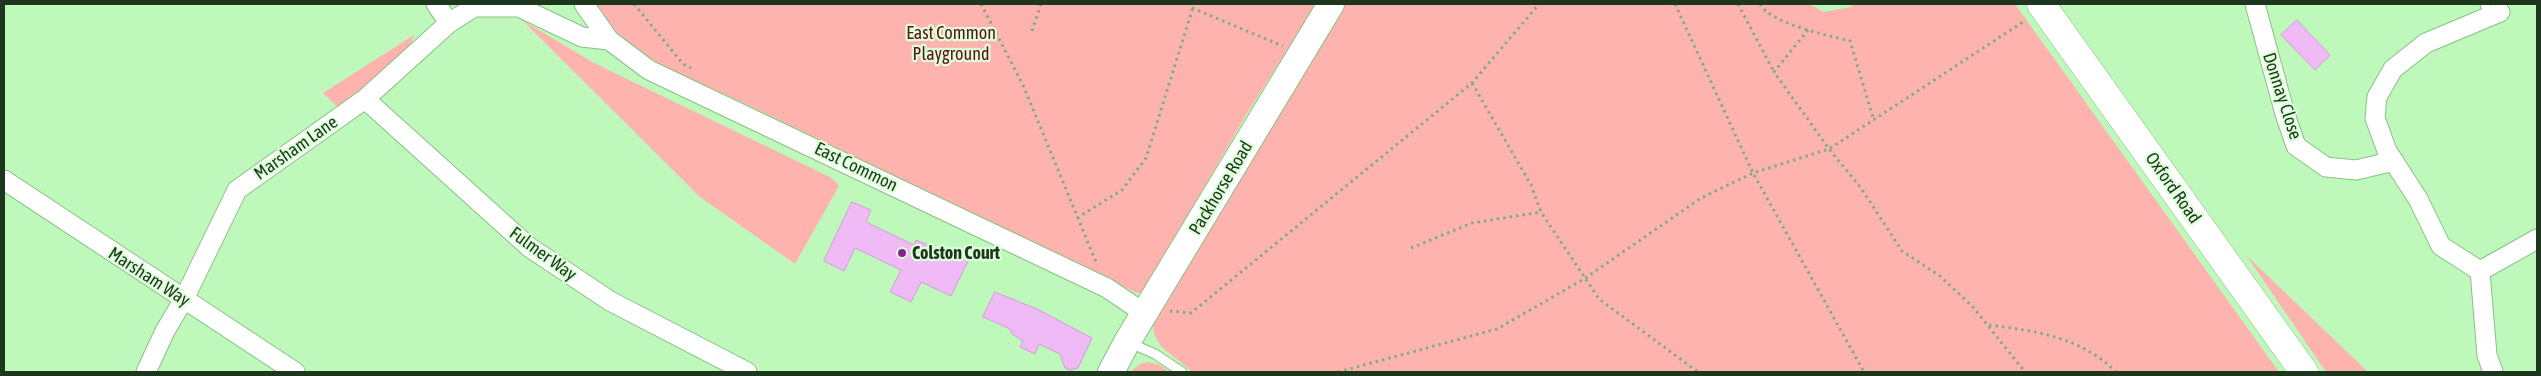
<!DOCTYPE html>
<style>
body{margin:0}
#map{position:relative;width:2541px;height:376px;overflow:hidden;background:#bff8bb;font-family:"Asap Condensed",sans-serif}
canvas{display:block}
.frame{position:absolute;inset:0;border:5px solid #1f361e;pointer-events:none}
</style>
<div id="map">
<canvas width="2541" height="376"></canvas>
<div class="frame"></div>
</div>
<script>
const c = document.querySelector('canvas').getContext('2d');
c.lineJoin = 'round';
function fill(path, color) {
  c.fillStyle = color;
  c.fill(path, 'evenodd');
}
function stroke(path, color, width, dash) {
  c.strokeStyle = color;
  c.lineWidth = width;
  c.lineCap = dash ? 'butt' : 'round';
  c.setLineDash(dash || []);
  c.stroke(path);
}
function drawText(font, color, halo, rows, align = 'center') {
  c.font = font + ' "Asap Condensed",sans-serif';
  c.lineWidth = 4.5;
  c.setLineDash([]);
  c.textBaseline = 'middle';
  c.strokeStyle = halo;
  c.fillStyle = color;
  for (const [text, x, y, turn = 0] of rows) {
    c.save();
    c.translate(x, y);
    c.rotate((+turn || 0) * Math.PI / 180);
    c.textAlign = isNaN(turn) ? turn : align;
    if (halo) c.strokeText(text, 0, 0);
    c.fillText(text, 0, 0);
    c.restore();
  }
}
const green = new Path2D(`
 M596,4h720l-70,111 -103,177 -6,1 -389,-188 -97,-44 -34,-28z
 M1340,4h469l15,8 27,-5 2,-3h162l264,368h-1087c-17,-18 -41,-23 -39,-52z
 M522,20l72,43 238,115 7,8 -44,78 -95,-67z
 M414,35l-6,19 -68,55 -17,-16z
 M2246,255l122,117h-42z
 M1148,362l12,3 9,7h-39l10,-8z`);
const building = new Path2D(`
 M2297,20l33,35 -15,15 -34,-35z
 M852,202l19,8 -5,12 48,23 2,-5 30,13 2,-3 21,9 -18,37 -30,-14 -10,20 -21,-10 11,-22 -46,-22 -11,23 -20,-10z
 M995,292l42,17 55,29 -14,30 -8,2 -5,-2 -5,-14 -21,-10 -4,10 -15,-7 3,-6 -11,-7 -2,-5 -27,-12z`);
const path = new Path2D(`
 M634,4l49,60 8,4
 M981,4l42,81 73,177
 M1675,4l78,169 111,199
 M1738,4l36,68
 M1760,4c11,20 67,31 90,37l24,80
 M1192,8l91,38
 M1808,30l-34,42 55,77 32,39 41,63 38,25 33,31 52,65
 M1032,31l9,-27
 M1472,83l59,102 10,27 58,87 99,73
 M1077,218l45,-28 24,-32 48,-154
 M1411,248l61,-25 69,-11
 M1170,311l21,2 281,-230 67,-79
 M1989,325c47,6 92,12 127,47
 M1338,372l159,-43 87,-50 117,-81 52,-25 76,-24 197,-129`);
const service = new Path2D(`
 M2485,4l4,13
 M1128,342l27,12 27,18`);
const minor = new Path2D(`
 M436,4l13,19
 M584,4l25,36 40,30 458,218 37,25
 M2255,4l30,110 11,32 30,21 30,3 38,-9
 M519,7l63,30 27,3
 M365,99l164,148 81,54 137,71
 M4,180l291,192
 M2480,271l-39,-25 -23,-47 -31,-48 -12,-33 2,-21 16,-28 33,-26 74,-31
 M146,372l19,-41 19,-32 53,-109 128,-91 84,-76 25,-16h45l3,-3
 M2493,372l-6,-17 -7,-84 57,-32`);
const secondary = new Path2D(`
 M1111,372l16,-30 204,-338`);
const primary = new Path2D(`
 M2041,4l263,368`);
const markers = [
 [902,253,5,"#83248f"]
];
const parkNames = [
 ["East Common",951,33],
 ["Playground",951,54]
];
const streetNames = [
 ["Donnay Close",2282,96,72],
 ["Marsham Lane",296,148,-35],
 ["East Common",856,167,26],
 ["Packhorse Road",1221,188,-59],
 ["Oxford Road",2173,188,55],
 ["Fulmer Way",543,254,36],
 ["Marsham Way",149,277,33]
];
const poiNames = [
 ["Colston Court",912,253]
];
fill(green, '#ffb3ae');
fill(building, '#f0baf6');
stroke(building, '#d29dd7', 1);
stroke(service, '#89c086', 11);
stroke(minor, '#89c086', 21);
stroke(secondary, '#89c086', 28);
stroke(primary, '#89c086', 29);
stroke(path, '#82ae7f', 3, [2.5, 4]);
stroke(service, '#fff', 9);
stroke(minor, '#fff', 19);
stroke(secondary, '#fff', 26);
stroke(primary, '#fff', 28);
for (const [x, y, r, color] of markers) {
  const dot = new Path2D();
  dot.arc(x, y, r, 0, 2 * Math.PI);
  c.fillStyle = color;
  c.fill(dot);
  stroke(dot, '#ddffda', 2);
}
drawText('18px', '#5a1014', '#ddffda', parkNames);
drawText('18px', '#1f361e', '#ddffda', streetNames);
drawText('bold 18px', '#1f361e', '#ddffda', poiNames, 'left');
</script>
